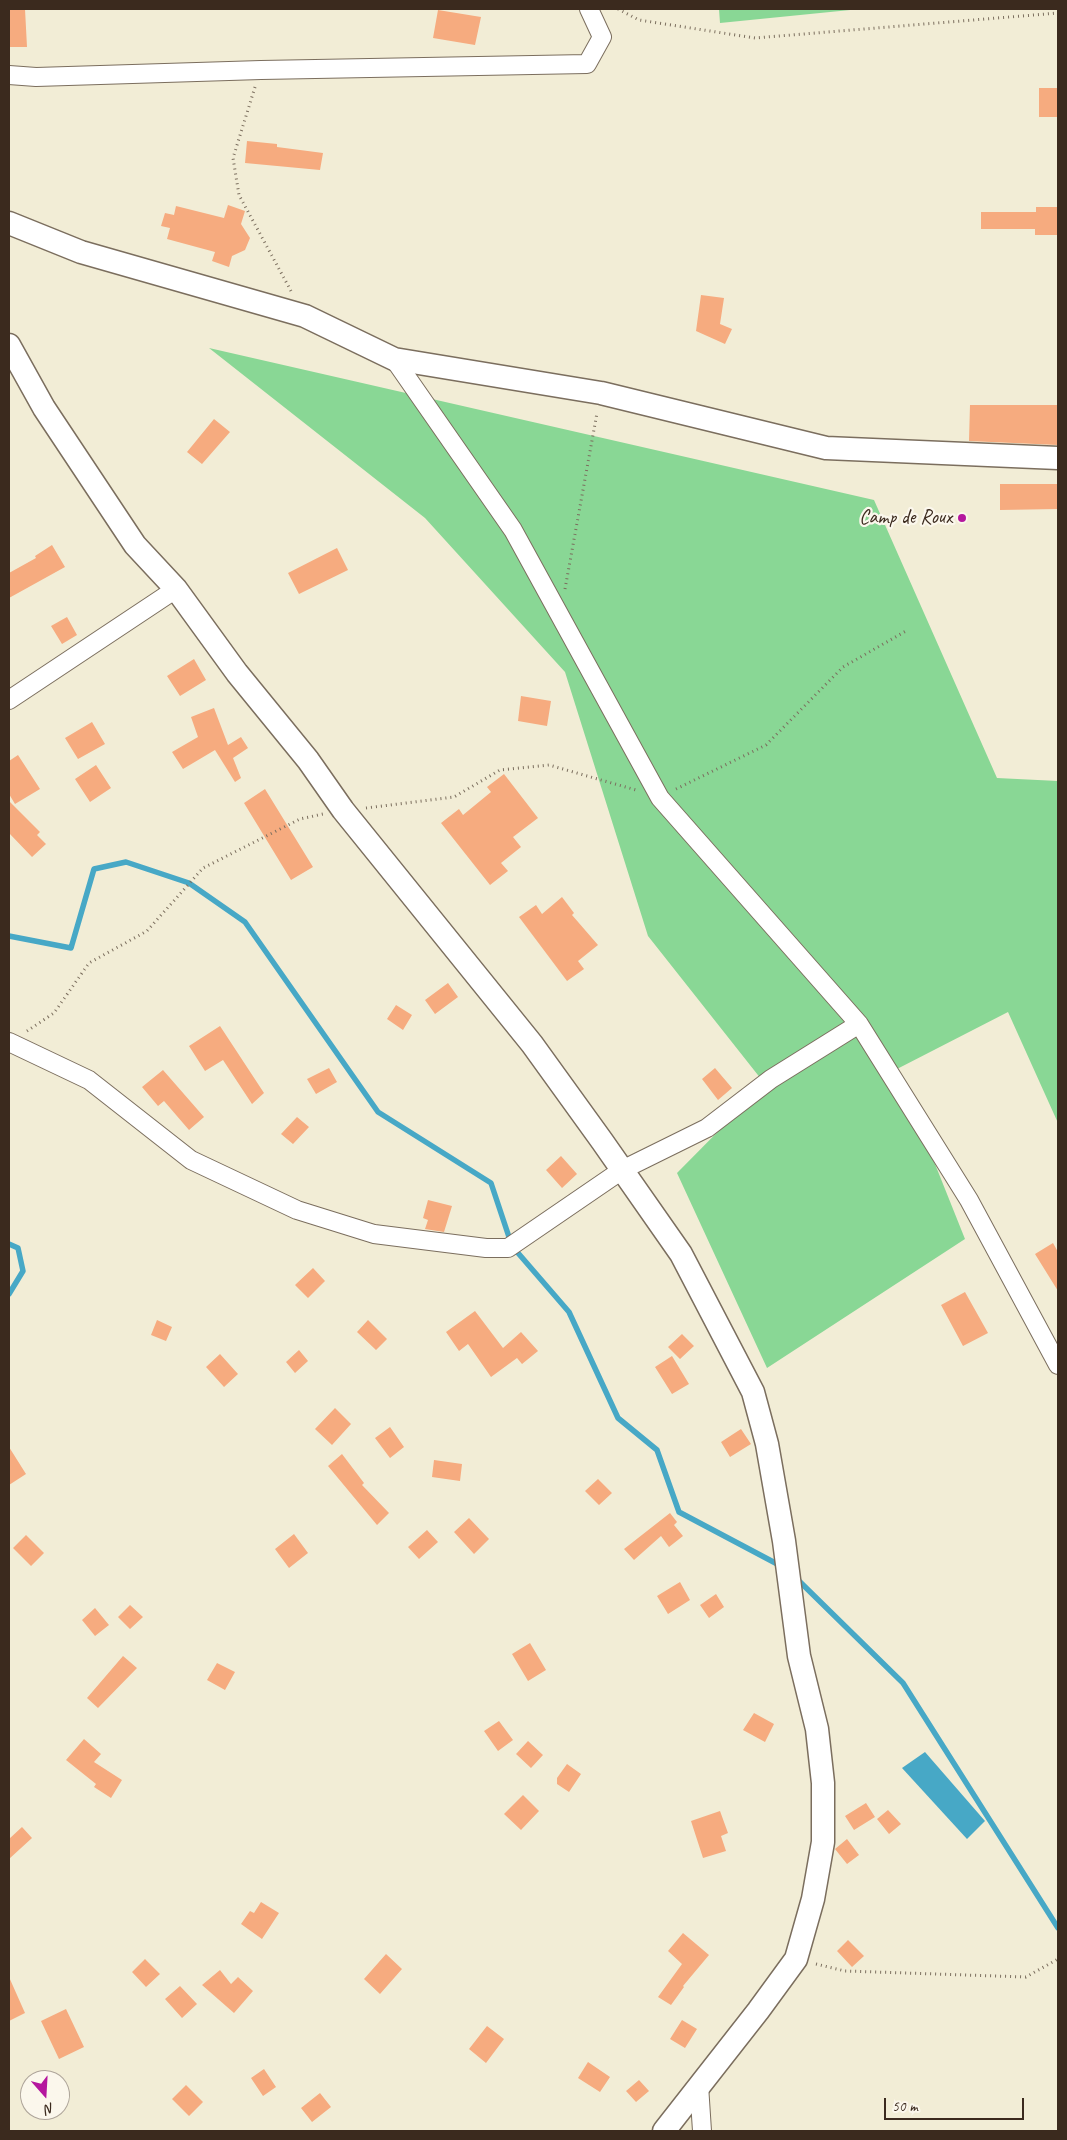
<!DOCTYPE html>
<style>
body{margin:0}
#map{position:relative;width:1067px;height:2140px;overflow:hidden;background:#f2edd6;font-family:Caveat,sans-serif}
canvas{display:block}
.frame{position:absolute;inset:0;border:10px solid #3b2a1e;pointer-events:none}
.north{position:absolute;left:20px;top:2070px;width:50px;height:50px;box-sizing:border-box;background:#fbf7ec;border:1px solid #aea59a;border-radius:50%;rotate:161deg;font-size:14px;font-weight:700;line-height:20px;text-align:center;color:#3b2a1e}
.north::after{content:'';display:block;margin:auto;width:18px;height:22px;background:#b5179e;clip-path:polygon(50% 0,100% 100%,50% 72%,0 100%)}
.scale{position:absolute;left:884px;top:2098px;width:140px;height:22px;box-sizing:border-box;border:2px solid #3b2a1e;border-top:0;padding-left:6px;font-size:15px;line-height:18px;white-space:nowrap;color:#3b2a1e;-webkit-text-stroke:4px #fbf7ec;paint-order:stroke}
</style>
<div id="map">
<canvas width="1067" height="2140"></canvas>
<div class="frame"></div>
<div class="north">N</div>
<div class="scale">50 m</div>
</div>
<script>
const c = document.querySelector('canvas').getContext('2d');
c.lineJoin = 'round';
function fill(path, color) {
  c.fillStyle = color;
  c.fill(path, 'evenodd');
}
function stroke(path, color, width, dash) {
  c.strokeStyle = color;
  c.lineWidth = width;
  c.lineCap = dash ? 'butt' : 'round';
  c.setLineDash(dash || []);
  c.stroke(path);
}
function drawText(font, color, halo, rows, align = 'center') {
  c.font = font + ' Caveat,sans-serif';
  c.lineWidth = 4.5;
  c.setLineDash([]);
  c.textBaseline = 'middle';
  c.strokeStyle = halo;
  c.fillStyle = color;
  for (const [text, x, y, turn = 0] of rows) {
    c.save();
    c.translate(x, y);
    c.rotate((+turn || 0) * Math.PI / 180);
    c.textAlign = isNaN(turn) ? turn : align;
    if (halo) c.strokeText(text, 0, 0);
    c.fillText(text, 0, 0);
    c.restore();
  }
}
const green = new Path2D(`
 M719,9h141l-140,14z
 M209,348l665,152 123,278 61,3v342l-50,-111 -111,57 68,170 -198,129 -90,-195 88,-89 -117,-148 -83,-264 -140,-154z`);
const water = new Path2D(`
 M925,1752l60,69 -18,18 -65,-71z`);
const stream = new Path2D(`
 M9,936l62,12 23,-79 32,-7 63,21 56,39 133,190 113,71 21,63 57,66 49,106 39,32 22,62 102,54
 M9,1244l9,4 5,23 -14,23
 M796,1578l107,105 155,245`);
const building = new Path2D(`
 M9,9h16l2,38h-18z
 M438,10l43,7 -6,28 -42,-7z
 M1039,88h19v29h-19z
 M247,141l30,3v3l46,6 -3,17 -75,-7z
 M228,205l17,6 -4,13 9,14 -5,12 -13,6 -3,11 -17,-6 3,-9 -48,-13 3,-11 -9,-2 4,-13 9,2 2,-9 48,12z
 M1036,207h22v28h-23v-6h-54v-17h55z
 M701,295l23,3 -4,26 12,5 -7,15 -29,-13z
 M970,405h88v40l-89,-4z
 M214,419l16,13 -28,32 -15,-12z
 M1000,484h58v25l-58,1z
 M52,545l13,22 -56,31v-25l27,-15 -1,-2z
 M337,548l11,22 -49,24 -11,-21z
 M67,617l10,18 -15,9 -11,-18z
 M194,659l12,21 -26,16 -13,-20z
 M521,696l30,5 -4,25 -29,-5z
 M214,708l14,37 13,-8 7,11 -15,10 8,20 -6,4 -20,-32 -32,19 -11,-17 26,-15 -7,-20z
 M92,722l13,22 -27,15 -13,-21z
 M18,755l22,34 -25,15 -6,-10v-33z
 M96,765l15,23 -21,14 -15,-23z
 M504,774l34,44 -25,19 8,10 -20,16 7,8 -18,14 -49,-62 18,-14 4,6 28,-23 -4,-5z
 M265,789l48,78 -22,13 -47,-77z
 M9,801l31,31 -3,3 9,9 -14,13 -23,-24z
 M562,897l12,16 -2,2 26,30 -20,16 6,8 -17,12 -48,-64 17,-12 6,9z
 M448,983l10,14 -23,17 -10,-14z
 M396,1005l16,10 -9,15 -16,-11z
 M220,1026l44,67 -12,11 -29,-44 -18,11 -16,-25z
 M329,1068l8,14 -21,12 -9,-15z
 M715,1068l17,20 -14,12 -16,-21z
 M163,1070l41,47 -15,13 -25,-29 -6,5 -16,-19z
 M297,1117l12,10 -16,17 -12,-10z
 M561,1156l16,18 -15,14 -16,-18z
 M428,1200l24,6 -8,26 -19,-3 3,-9 -5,-2z
 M1053,1243l5,9v39l-23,-37z
 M313,1268l12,13 -17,17 -13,-13z
 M965,1292l23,41 -25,13 -22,-41z
 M475,1311l28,37 18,-16 17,19 -16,13 -5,-6 -26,19 -23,-33 -9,7 -13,-19z
 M157,1320l15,7 -6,14 -15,-6z
 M368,1320l19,19 -11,11 -19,-18z
 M682,1334l12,12 -14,13 -12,-12z
 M299,1350l9,11 -13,12 -9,-11z
 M220,1354l18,20 -14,13 -18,-20z
 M672,1356l17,28 -17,10 -17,-27z
 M335,1408l16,16 -19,21 -17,-16z
 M390,1427l14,20 -14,11 -15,-20z
 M741,1429l10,15 -21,13 -9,-15z
 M9,1447l17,27 -17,11z
 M342,1454l22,29 -2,2 27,28 -12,12 -49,-59z
 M434,1460l28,4 -2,17 -28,-4z
 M598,1479l14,14 -13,12 -14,-14z
 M670,1513l7,9 -3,3 9,11 -14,11 -8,-11 -27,24 -10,-11z
 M469,1518l20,21 -15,15 -20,-22z
 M427,1530l11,12 -19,17 -11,-12z
 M294,1534l14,19 -19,15 -14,-19z
 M26,1535l18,18 -13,13 -18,-18z
 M680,1582l10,18 -22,14 -11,-18z
 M716,1594l8,13 -15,11 -9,-13z
 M130,1605l13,12 -13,12 -12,-12z
 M95,1608l14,17 -14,11 -13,-16z
 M530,1643l16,27 -18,11 -16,-27z
 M123,1656l14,12 -39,40 -11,-10z
 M217,1663l18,9 -10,18 -18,-10z
 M754,1713l20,11 -9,18 -22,-12z
 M499,1721l14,19 -15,11 -14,-20z
 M84,1739l17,15 -7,8 28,18 -11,18 -17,-11 2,-3 -30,-24z
 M528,1741l15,14 -12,13 -15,-14z
 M567,1764l14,10 -12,18 -12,-8v-6z
 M523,1795l16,16 -18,19 -17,-16z
 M866,1803l9,14 -21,13 -9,-14z
 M888,1810l13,14 -12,10 -12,-15z
 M720,1811l8,22 -7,3 5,15 -23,7 -12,-37z
 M22,1827l10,11 -23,21v-20z
 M847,1839l12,16 -12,9 -12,-15z
 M261,1902l18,11 -17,26 -21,-15 9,-13 4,2z
 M683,1933l26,22 -26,31 1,1 -13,18 -13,-8 24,-33 -14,-13z
 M848,1940l16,16 -12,11 -15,-16z
 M386,1954l16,15 -22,25 -16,-15z
 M145,1959l15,15 -14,13 -14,-15z
 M220,1970l11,14 7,-7 15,14 -19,22 -32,-28z
 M9,1977l16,36 -16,8z
 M180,1986l17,18 -15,14 -17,-19z
 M66,2009l18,38 -25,12 -18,-38z
 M682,2020l15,9 -12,19 -15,-9z
 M487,2026l17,13 -18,24 -17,-14z
 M588,2062l22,15 -10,15 -22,-14z
 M264,2069l12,18 -13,9 -12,-18z
 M639,2080l10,11 -13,11 -10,-11z
 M186,2085l17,17 -14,14 -17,-17z
 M320,2093l11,14 -19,15 -11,-14z`);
const path = new Path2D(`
 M618,9l21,11 116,18 303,-25
 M255,87l-22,71 6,37 52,96
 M565,589l32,-176
 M676,789l90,-44 77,-78 63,-36
 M366,808l88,-11 46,-27 49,-5 87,25
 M27,1031l27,-18 35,-50 58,-32 56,-63 97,-49 23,-5
 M816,1964l29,7 181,6 32,-18`);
const minor = new Path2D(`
 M9,75l27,2 225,-7 326,-6 15,-27 -13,-28
 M394,359l119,171 147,268 199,226 110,176 89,165
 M9,700l167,-111
 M9,1042l80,38 102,80 106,50 77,24 112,14h22l114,-78 85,-42 64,-49 88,-55
 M699,2085l3,46`);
const tertiary = new Path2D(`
 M9,223l72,29 224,64 89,43 207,34 225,55 232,10
 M9,345l35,63 91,137 41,44 61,84 71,87 35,50 189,234 70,97 79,113 72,138 14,52 17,97 15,115 18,73 6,54v59l-10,57 -17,60 -38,52 -94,120`);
const markers = [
 [962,518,5,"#b5179e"]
];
const poiNames = [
 ["Camp de Roux",952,518]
];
fill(green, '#89d795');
fill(water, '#47a8c6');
stroke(stream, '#47a8c6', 5.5);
fill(building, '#f6ab7f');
stroke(minor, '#7b6e5e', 20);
stroke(tertiary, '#7b6e5e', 25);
stroke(path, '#7b6e5e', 3, [1, 4]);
stroke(minor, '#fff', 18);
stroke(tertiary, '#fff', 22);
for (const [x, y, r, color] of markers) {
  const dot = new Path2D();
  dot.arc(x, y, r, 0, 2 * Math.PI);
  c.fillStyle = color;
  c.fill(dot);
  stroke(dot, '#fbf7ec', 2);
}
drawText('20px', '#3b2a1e', '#fbf7ec', poiNames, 'right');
</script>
